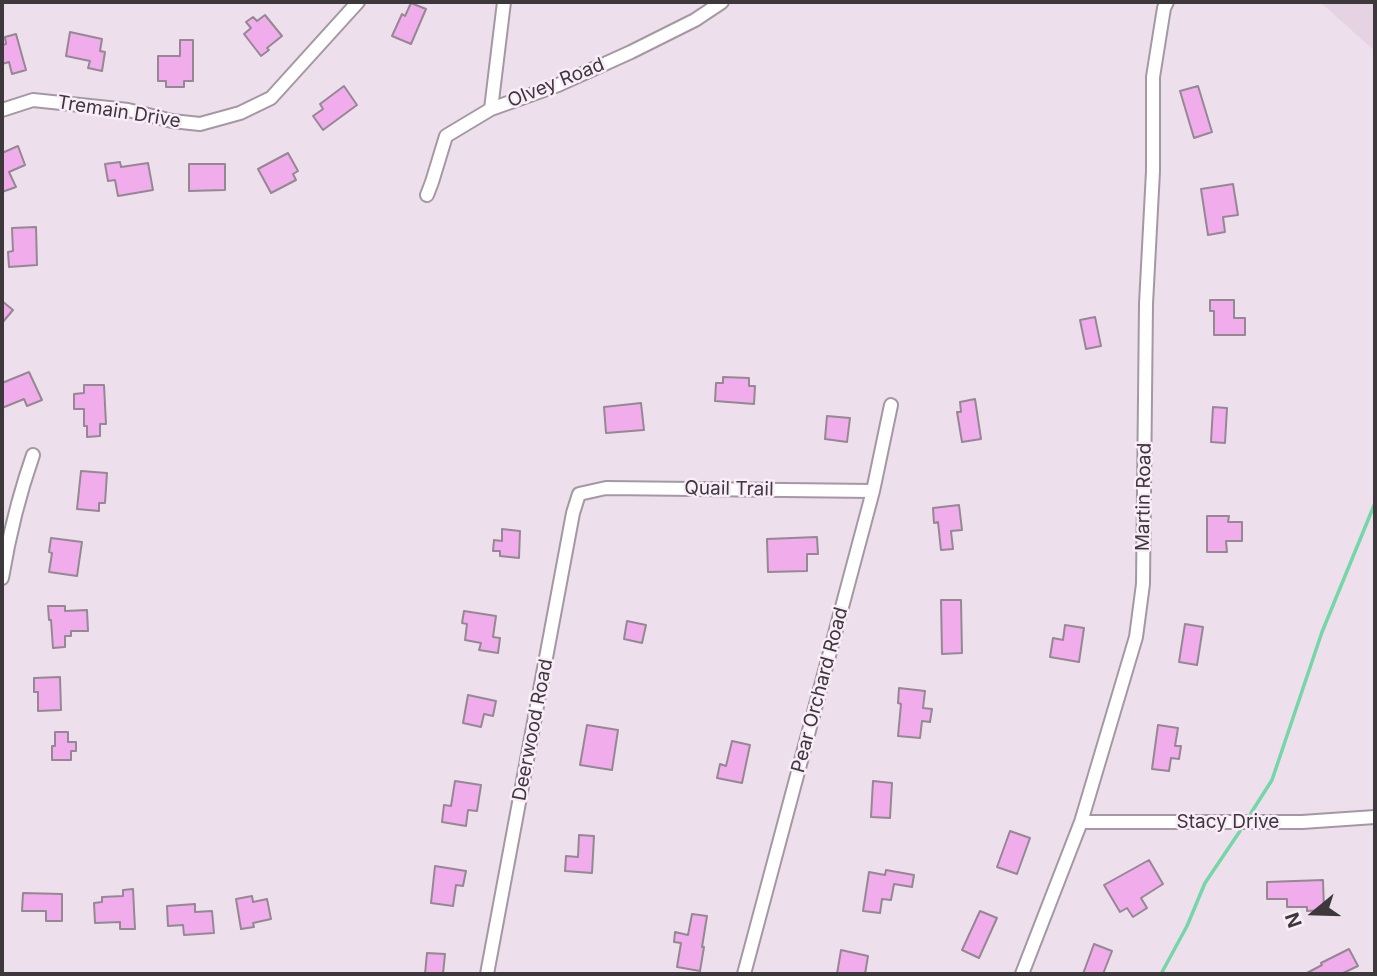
<!DOCTYPE html>
<style>
body{margin:0}
#map{position:relative;width:1377px;height:976px;overflow:hidden;background:#ede0ec;font-family:Inter,sans-serif}
canvas{display:block}
.frame{position:absolute;inset:0;border:4px solid #3d383c;pointer-events:none}
.north{position:absolute;left:1279px;top:878px;width:70px;height:70px;-webkit-text-stroke:5px #faedf9;paint-order:stroke;rotate:251deg;font-size:19px;font-weight:700;line-height:28px;text-align:center;color:#3d383c}
.north::after{content:'';display:block;margin:auto;width:24px;height:32px;background:#3d383c;clip-path:polygon(50% 0,100% 100%,50% 72%,0 100%)}
</style>
<div id="map">
<canvas width="1377" height="976"></canvas>
<div class="frame"></div>
<div class="north">N</div>
</div>
<script>
const c = document.querySelector('canvas').getContext('2d');
c.lineJoin = 'round';
function fill(path, color) {
  c.fillStyle = color;
  c.fill(path, 'evenodd');
}
function stroke(path, color, width, dash) {
  c.strokeStyle = color;
  c.lineWidth = width;
  c.lineCap = dash ? 'butt' : 'round';
  c.setLineDash(dash || []);
  c.stroke(path);
}
function drawText(font, color, halo, rows, align = 'center') {
  c.font = font + ' Inter,sans-serif';
  c.lineWidth = 5;
  c.setLineDash([]);
  c.textBaseline = 'middle';
  c.strokeStyle = halo;
  c.fillStyle = color;
  for (const [text, x, y, turn = 0] of rows) {
    c.save();
    c.translate(x, y);
    c.rotate((+turn || 0) * Math.PI / 180);
    c.textAlign = isNaN(turn) ? turn : align;
    if (halo) c.strokeText(text, 0, 0);
    c.fillText(text, 0, 0);
    c.restore();
  }
}
const built = new Path2D(`
 M1320,2h55v49z`);
const stream = new Path2D(`
 M1251,813l21,-33 50,-148 53,-129
 M1161,974l26,-48 18,-43 35,-52`);
const building = new Path2D(`
 M411,3l15,6 -15,35 -19,-8 10,-22 3,2z
 M265,15l17,21 -15,12 2,2 -8,6 -17,-22 7,-6 -5,-6 7,-5 4,4z
 M70,32l32,7 -2,12 5,1 -3,19 -14,-3 2,-7 -24,-5z
 M16,34l10,36 -14,4 -3,-12 -7,2v-19l4,-1 -1,-7z
 M180,40h13v41h-9v6h-18v-6h-8v-25h22z
 M344,86l13,19 -34,25 -10,-14 10,-7 -3,-5z
 M1198,86l14,46 -18,6 -14,-47z
 M18,146l7,19 -16,7 7,15 -14,5v-39z
 M288,153l10,18 -5,3 3,6 -25,13 -13,-24z
 M120,162l1,5 27,-4 5,27 -35,6 -3,-16 -7,1 -3,-17z
 M189,164h36v26l-36,1z
 M1233,184l5,31 -15,2 2,15 -17,3 -7,-46z
 M36,227l1,38 -28,2 -1,-15 5,-1 -1,-23z
 M1210,300h24v18h11v17h-31v-24h-4z
 M2,301l11,9 -11,13z
 M1095,317l6,29 -15,3 -6,-29z
 M29,372l13,28 -15,6 -3,-7 -22,9v-25z
 M723,377l26,1v8h6l-1,18 -39,-3 1,-18h7z
 M84,385h20l2,39h-6v12l-13,1v-11h-3v-17h-10v-15l10,-1z
 M975,399l6,40 -19,3 -5,-30h4l-1,-10z
 M641,403l3,27 -38,3 -2,-26z
 M1213,407l14,1 -2,35 -14,-1z
 M827,416l23,2 -3,24 -22,-3z
 M81,471l26,2 -2,30h-6v8l-22,-2z
 M959,505l3,25 -11,1 2,18 -12,1 -3,-28 -4,1 -1,-15z
 M1207,516h22l-1,6h14v19h-16l1,11h-20z
 M502,529l18,2 -1,27 -19,-2v-5h-7l1,-11 8,1z
 M817,537l1,17h-11v17l-39,1 -1,-33z
 M51,538l31,4 -5,34 -28,-4 3,-19 -3,-1z
 M941,600h20l1,53 -20,1z
 M48,606h17v5l22,-1 1,21h-17v5h-6v11l-12,1 -2,-28h-2z
 M464,611l32,5 -3,21 7,1 -2,15 -19,-3 2,-7 -16,-3 2,-16 -5,-1z
 M627,621l19,4 -4,18 -18,-4z
 M1185,624l18,3 -6,38 -18,-3z
 M1065,625l19,3 -5,34 -29,-5 3,-19 10,2z
 M60,677l1,33 -23,1v-19h-4v-14z
 M899,688l26,3 -2,17 9,1 -2,13 -8,-1 -2,17 -22,-2 3,-32 -3,-1z
 M468,695l28,6 -3,15 -9,-2 -3,13 -18,-4z
 M587,725l31,5 -6,40 -32,-5z
 M1158,725l20,3 -3,18h6l-2,13 -8,-1 -2,13 -17,-2z
 M55,732h13v10h8v9h-5v9h-19v-14h3z
 M732,741l18,4 -8,38 -25,-5 3,-14 6,2z
 M455,781l26,4 -4,26 -9,-1 -2,16 -24,-4 2,-17 7,1z
 M873,781l19,2 -2,35 -19,-1z
 M1010,831l20,7 -13,36 -20,-7z
 M579,835l15,1 -2,37 -27,-2 1,-15 12,1z
 M1149,860l14,24 -22,14 6,10 -14,9 -6,-9 -7,4 -16,-27z
 M435,866l31,5 -3,15 -7,-1 -3,21 -22,-3z
 M886,870l28,5 -2,12 -18,-3 -3,16 -9,-1 -2,14 -17,-2 6,-39 16,3z
 M1323,880l1,30 -17,1v-4h-20v-8h-20v-17z
 M133,889l2,40h-15v-7l-25,1 -1,-20 8,-1v-5l21,-1v-6z
 M23,893l39,1v27h-16v-10h-24z
 M252,896l1,6 14,-3 4,20 -18,4 1,4 -13,2 -5,-30z
 M195,904v8l17,-1 2,22 -30,2 -1,-10 -15,1 -1,-20z
 M980,911l17,7 -18,40 -17,-8z
 M692,914l15,2 -5,31h2l-4,24 -23,-4 4,-24 -7,-1 1,-10 13,3z
 M1094,944l18,7 -9,23h-20z
 M1349,949l9,17 -17,8h-36l17,-9 -1,-2z
 M841,950l27,6 -3,18h-28z
 M427,953l18,1 -2,20h-18z`);
const minor = new Path2D(`
 M491,109l13,-107
 M2,110l31,-10 95,10 44,11 28,3 40,-11 31,-15 87,-96
 M427,195l5,-13 14,-46 45,-27 67,-24 73,-33 64,-32 27,-18
 M2,578c7,-42 17,-83 31,-123
 M1081,822h221l73,-5
 M487,974l86,-461 6,-19 27,-6 267,3
 M744,974l129,-483 18,-86
 M1022,974l59,-152 55,-185 7,-53 3,-280 7,-133v-94l11,-69 3,-6`);
const streetNames = [
 ["Olvey Road",556,83,-22],
 ["Tremain Drive",119,112,9],
 ["Quail Trail",729,489,1],
 ["Martin Road",1144,497,-89],
 ["Pear Orchard Road",820,690,-75],
 ["Deerwood Road",533,730,-79],
 ["Stacy Drive",1228,822]
];
fill(built, '#e5d2e3');
stroke(stream, '#75d6a7', 3.5);
fill(building, '#f1acec');
stroke(building, '#948893', 2);
stroke(minor, '#a498a3', 16);
stroke(minor, '#fff', 12);
drawText('19px', '#3d383c', '#faedf9', streetNames);
</script>
